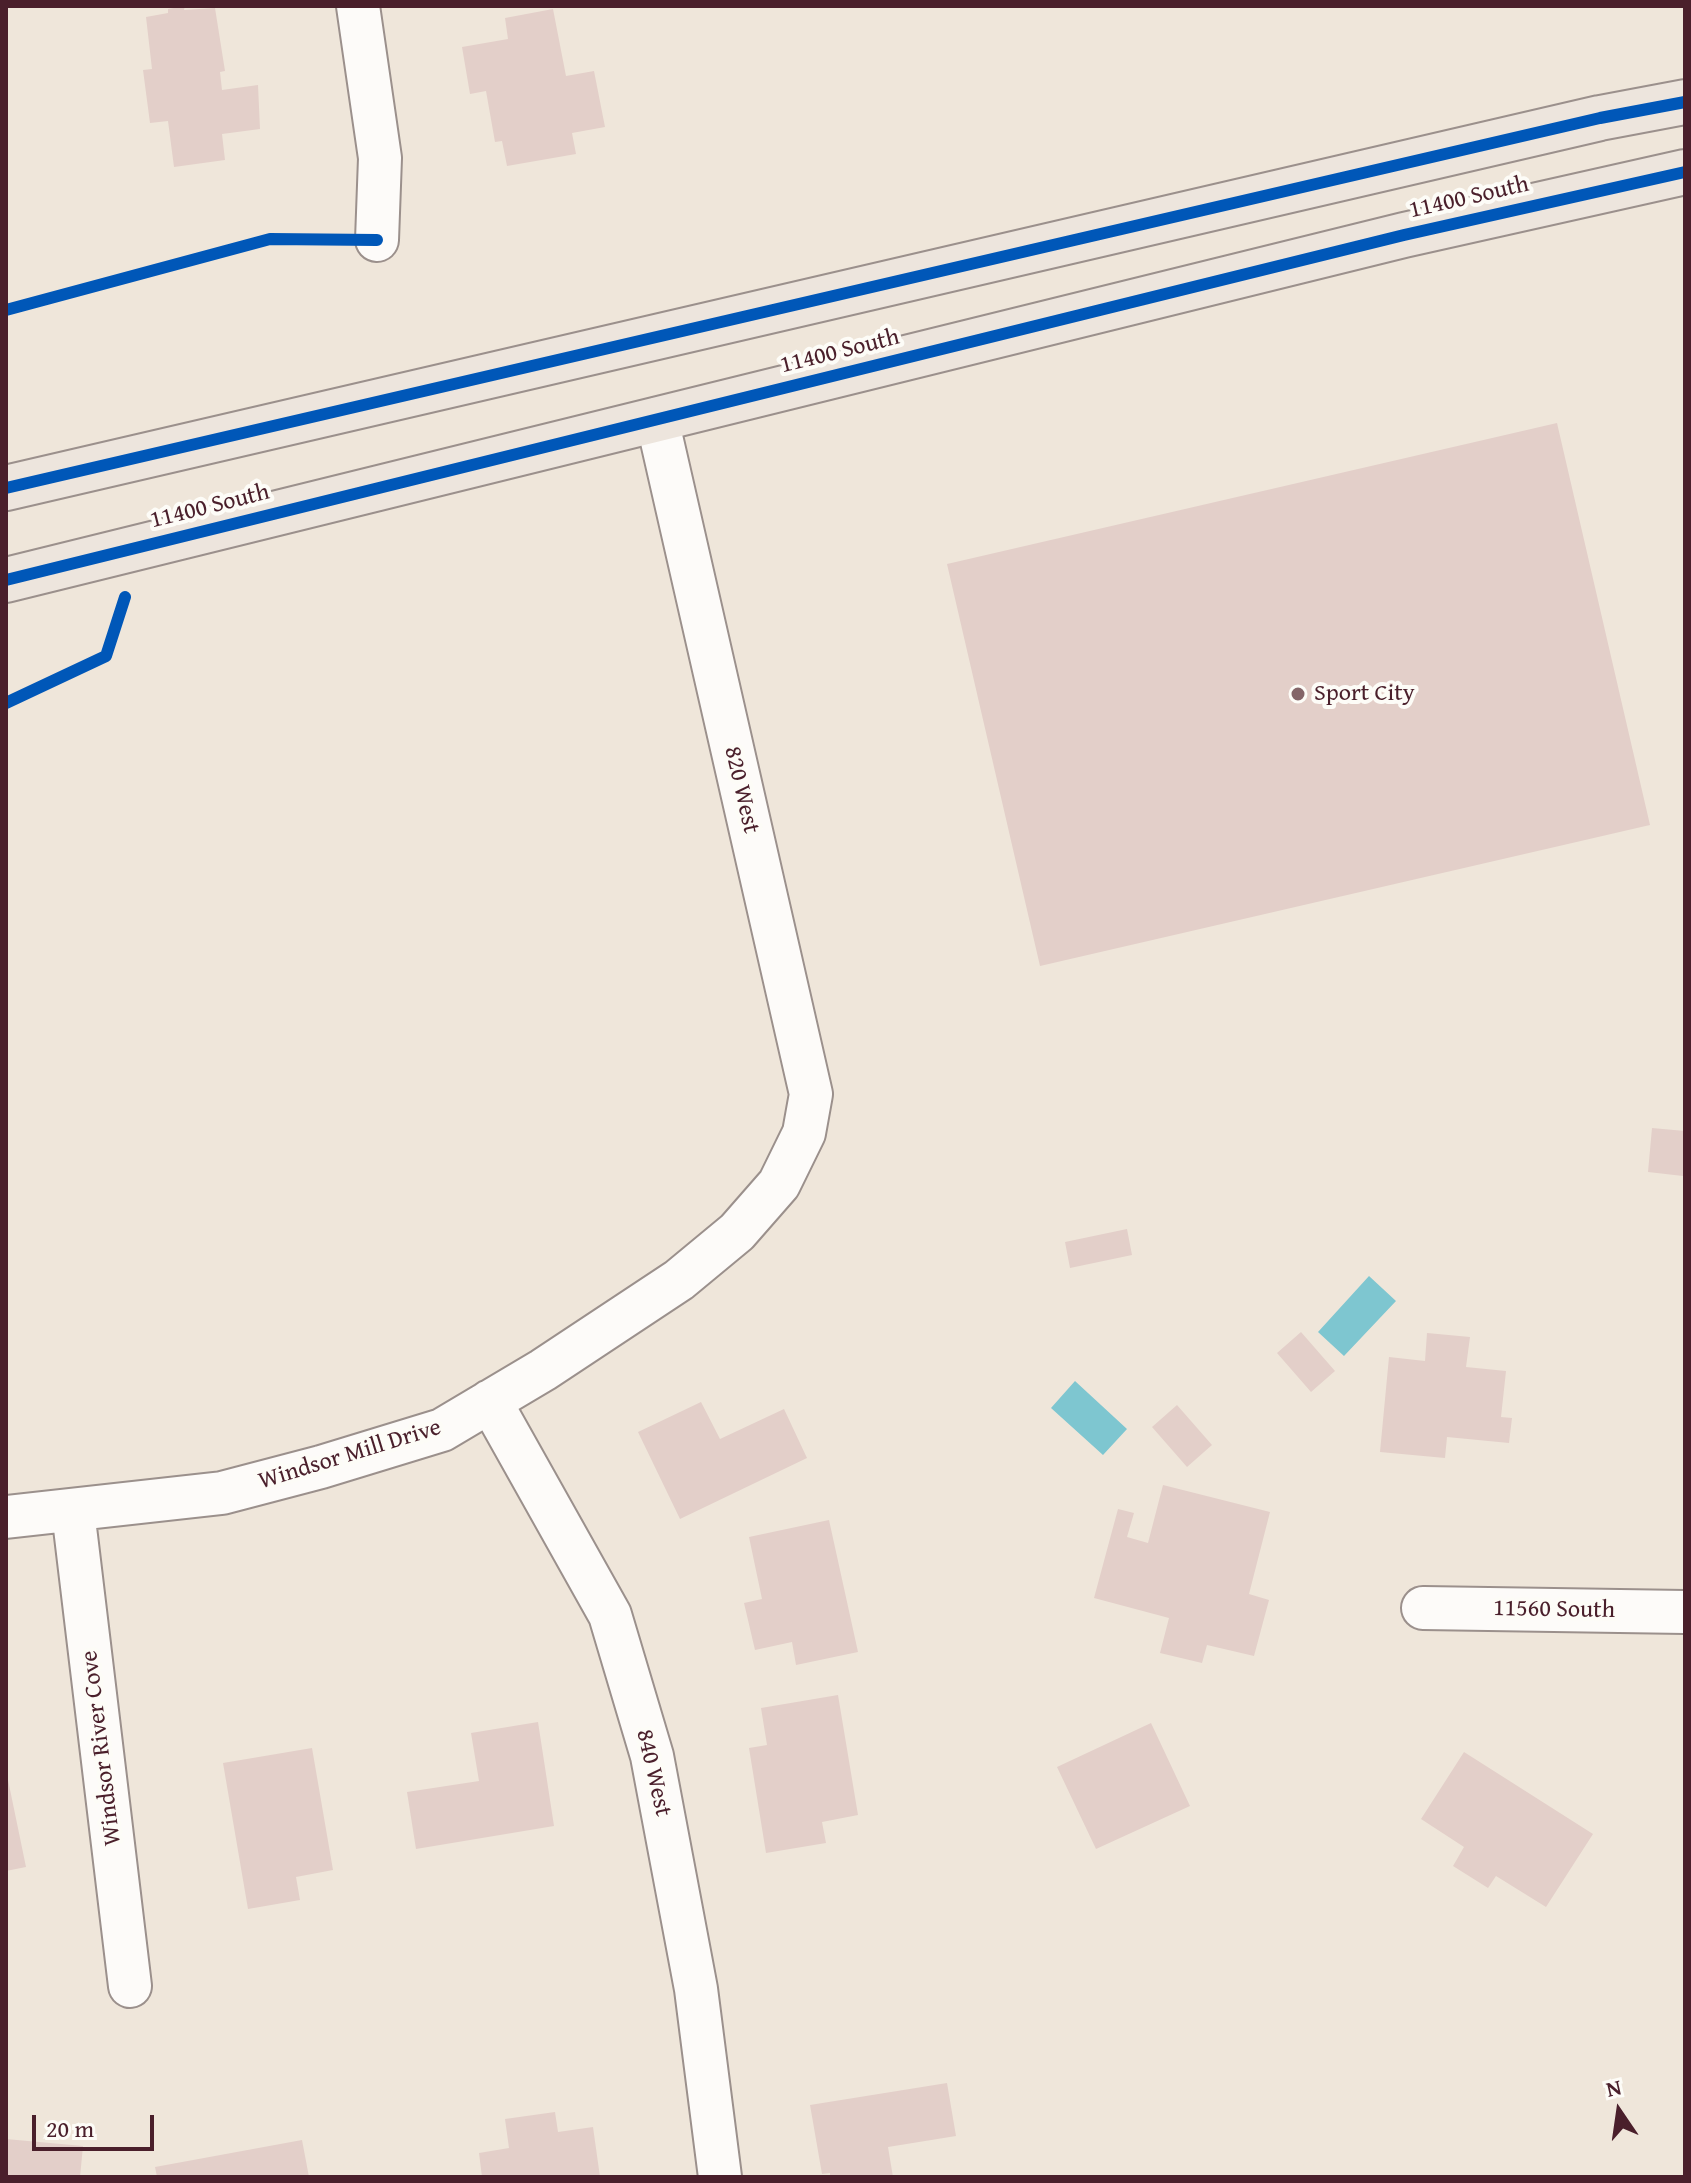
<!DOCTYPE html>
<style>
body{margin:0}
#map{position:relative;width:1691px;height:2183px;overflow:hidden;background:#efe6da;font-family:"Gentium Book Plus",serif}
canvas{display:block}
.frame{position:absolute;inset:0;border:8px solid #4a1f2b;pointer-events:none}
.north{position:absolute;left:1579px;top:2071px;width:80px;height:80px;-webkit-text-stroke:6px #fdfcf7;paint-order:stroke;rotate:347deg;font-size:22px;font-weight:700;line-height:32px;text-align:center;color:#4a1f2b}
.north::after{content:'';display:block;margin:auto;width:28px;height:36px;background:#4a1f2b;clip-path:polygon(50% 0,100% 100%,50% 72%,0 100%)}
.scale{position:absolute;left:32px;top:2115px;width:122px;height:36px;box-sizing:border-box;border:4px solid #4a1f2b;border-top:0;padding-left:10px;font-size:24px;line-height:28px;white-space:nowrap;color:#4a1f2b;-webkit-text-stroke:6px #fdfcf7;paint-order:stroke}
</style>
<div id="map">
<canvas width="1691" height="2183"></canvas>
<div class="frame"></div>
<div class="north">N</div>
<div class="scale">20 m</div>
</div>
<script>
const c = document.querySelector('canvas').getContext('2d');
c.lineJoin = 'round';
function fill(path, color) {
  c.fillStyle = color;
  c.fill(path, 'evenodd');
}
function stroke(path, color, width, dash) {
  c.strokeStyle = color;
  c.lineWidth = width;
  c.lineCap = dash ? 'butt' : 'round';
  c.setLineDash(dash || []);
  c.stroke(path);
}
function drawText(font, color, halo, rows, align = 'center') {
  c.font = font + ' "Gentium Book Plus",serif';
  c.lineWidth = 8;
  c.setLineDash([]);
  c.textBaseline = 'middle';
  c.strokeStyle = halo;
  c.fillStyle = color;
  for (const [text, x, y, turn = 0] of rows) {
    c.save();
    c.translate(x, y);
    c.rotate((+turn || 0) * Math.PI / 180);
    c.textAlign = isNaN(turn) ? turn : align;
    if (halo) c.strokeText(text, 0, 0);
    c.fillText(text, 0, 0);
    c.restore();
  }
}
const water = new Path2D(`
 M1369,1276l27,25 -52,55 -26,-24z
 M1075,1381l52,48 -24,26 -52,-47z`);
const building = new Path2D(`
 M185,6l-1,4 31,-2 10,63 -5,1 2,18 36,-5 2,44 -38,5 3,26 -51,7 -6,-46 -18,2 -7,-53 9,-1 -6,-52 22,-4v-4z
 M553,9l13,67 28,-5 11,56 -33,6 4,21 -69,12 -5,-25 -7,1 -9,-51 -16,3 -8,-47 46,-8 -3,-21z
 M1557,423l93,402 -610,141 -93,-402z
 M1652,1128l33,3 -2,45 -35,-4z
 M1127,1229l5,26 -62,13 -5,-26z
 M1301,1332l34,39 -24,21 -34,-39z
 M1427,1333l43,4 -4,30 40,4 -5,46 11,1 -3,25 -62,-6 -2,21 -65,-6 9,-95 36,4z
 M701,1402l19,37 64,-30 23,49 -127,61 -42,-87z
 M1177,1405l35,40 -25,22 -35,-40z
 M1163,1485l107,27 -21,82 20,6 -15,56 -47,-11 -5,18 -42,-10 9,-35 -75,-20 24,-89 16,4 -7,24 21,6z
 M829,1520l29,132 -62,13 -4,-23 -37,8 -11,-47 18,-4 -13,-62z
 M838,1695l20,120 -36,7 4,21 -60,10 -17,-105 18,-3 -6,-37z
 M538,1722l16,104 -138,23 -9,-57 72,-11 -8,-48z
 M1151,1723l39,83 -94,43 -39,-82z
 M312,1748l21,122 -37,7 4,23 -52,9 -25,-146z
 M1464,1752l129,82 -47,73 -50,-31 -8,12 -35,-22 11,-19 -43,-28z
 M7,1775l19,92 -20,4v-95z
 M947,2083l9,53 -68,11 5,30h-63v-4l-8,1 -12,-69z
 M555,2112l3,20 35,-5 7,50h-118l-3,-24 30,-5 -4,-29z
 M6,2139l77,7 -3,31h-74z
 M302,2140l7,37h-152l-2,-10z`);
const minor = new Path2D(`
 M358,6l22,152 -3,82
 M490,1401l120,214 42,141 44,233 24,188
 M73,1511l57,475
 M6,1517l216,-24 99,-26 121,-37 101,-60 136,-90 58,-48 42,-48 25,-51 7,-39 -154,-675
 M1423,1608l262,4`);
const primary = new Path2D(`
 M6,488l1594,-370 85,-16
 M6,580l1398,-345 281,-63`);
const cycleway = new Path2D(`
 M6,310l264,-71 107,1
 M6,488l1594,-370 85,-16
 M6,580l1398,-345 281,-63
 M6,703l100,-47 19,-59`);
const markers = [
 [1298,694,8,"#846568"]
];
const streetNames = [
 ["11400 South",1469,198,-13],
 ["11400 South",840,352,-14],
 ["11400 South",210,507,-14],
 ["820 West",741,790,77],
 ["Windsor Mill Drive",350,1455,-17],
 ["11560 South",1554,1610,1],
 ["Windsor River Cove",102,1748,-97],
 ["840 West",653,1773,77]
];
const poiNames = [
 ["Sport City",1314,694]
];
fill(water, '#7ec6d0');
fill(building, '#e3cfc9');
stroke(minor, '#9b908c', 46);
stroke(primary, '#9b908c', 48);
stroke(minor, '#fdfbf9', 42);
stroke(primary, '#ede5dd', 44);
stroke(cycleway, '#0057b8', 12);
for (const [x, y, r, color] of markers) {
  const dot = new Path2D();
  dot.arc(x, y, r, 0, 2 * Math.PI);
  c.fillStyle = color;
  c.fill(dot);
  stroke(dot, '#fdfcf7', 3);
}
drawText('24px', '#4a1f2b', '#fdfcf7', streetNames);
drawText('24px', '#4a1f2b', '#fdfcf7', poiNames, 'left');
</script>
